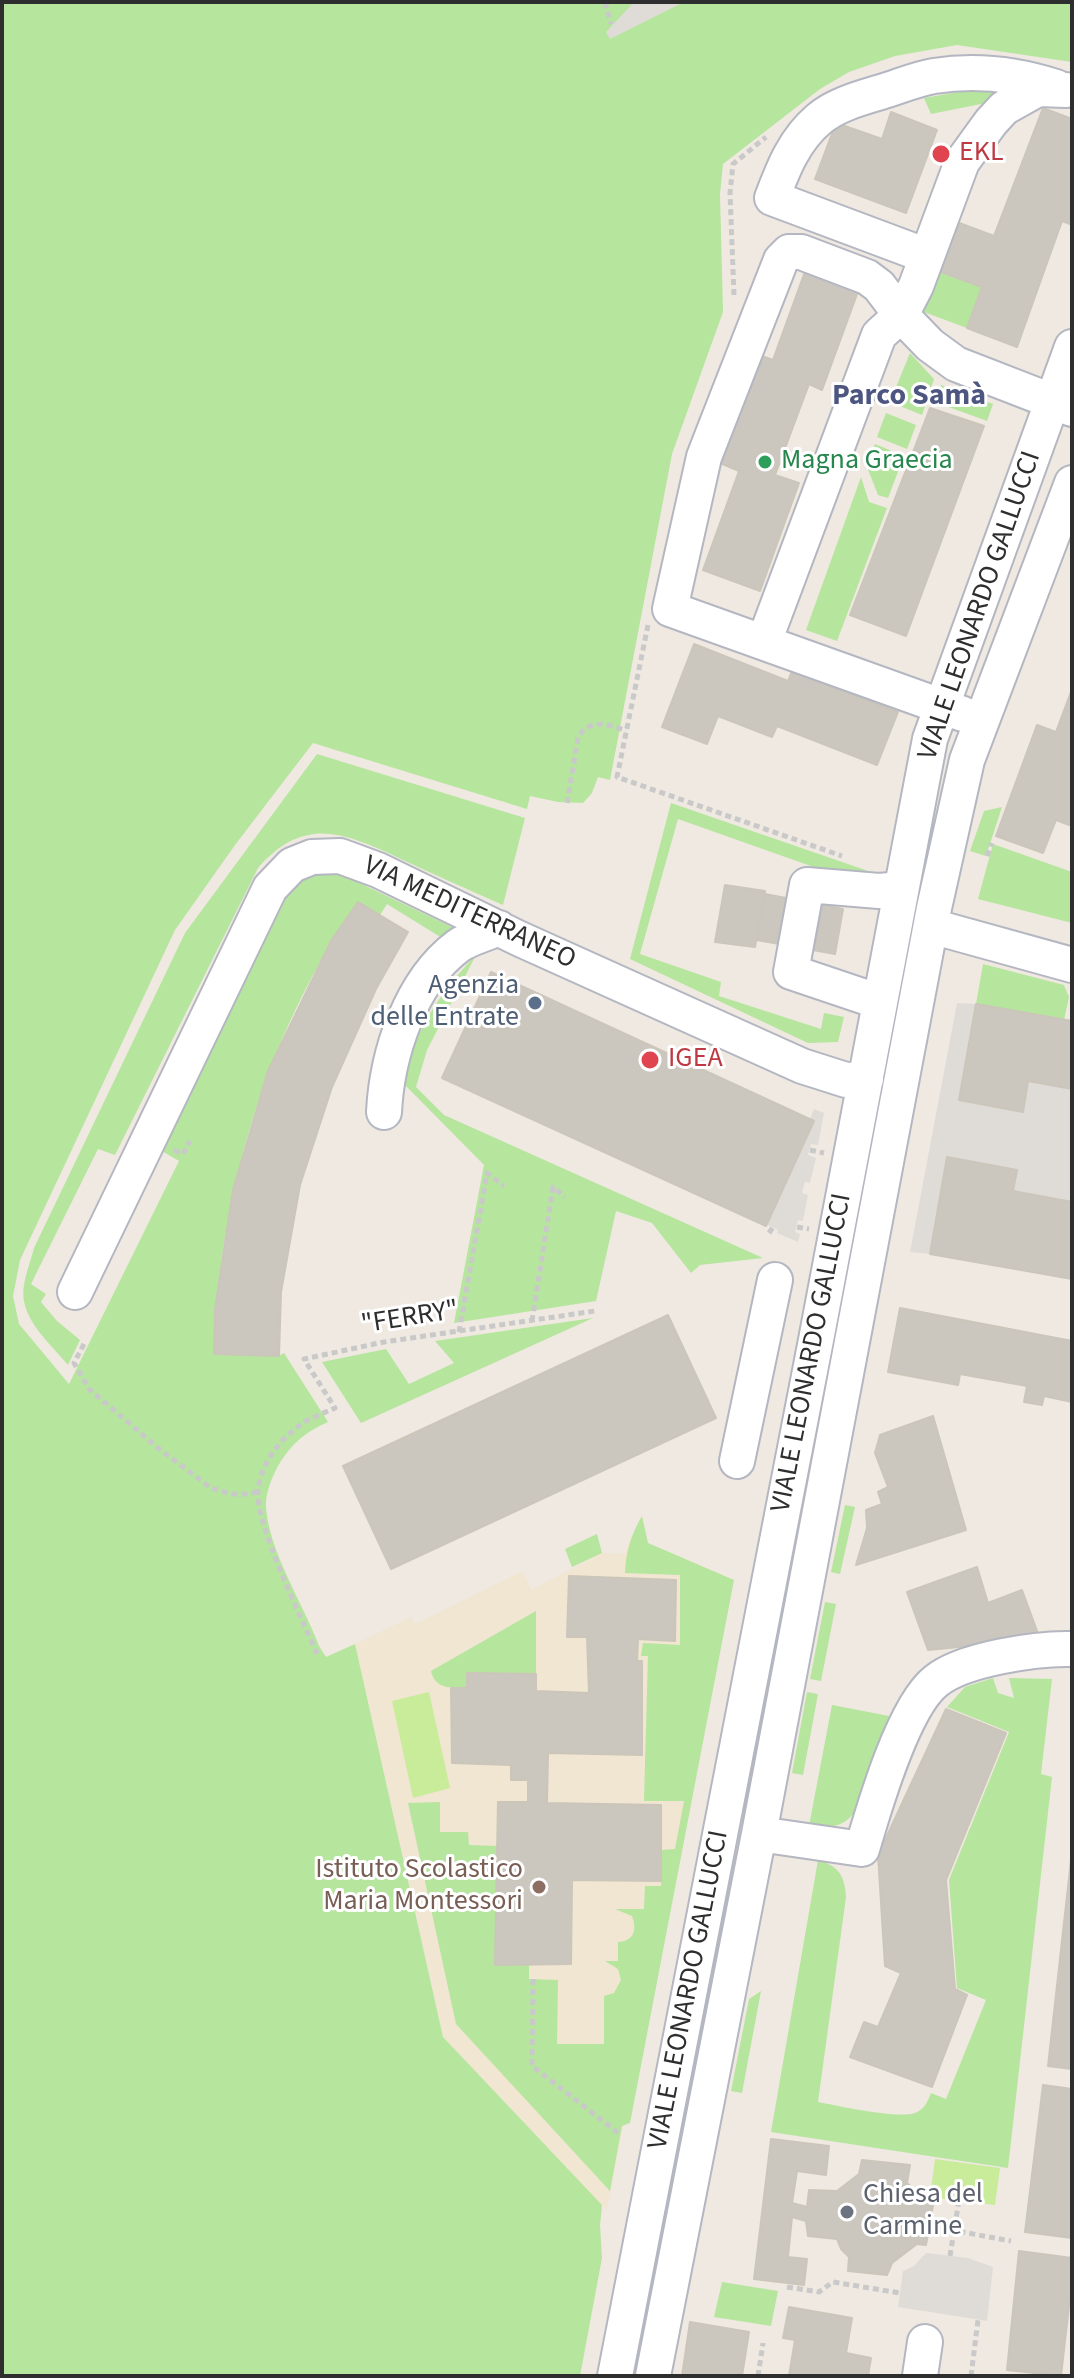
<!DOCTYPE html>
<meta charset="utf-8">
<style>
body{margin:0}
#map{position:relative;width:1074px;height:2378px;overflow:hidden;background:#efe9e1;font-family:"Source Sans 3",sans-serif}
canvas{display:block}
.frame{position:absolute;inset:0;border:4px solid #2e2e2e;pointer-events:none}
</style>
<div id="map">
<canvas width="1074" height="2378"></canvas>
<div class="frame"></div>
</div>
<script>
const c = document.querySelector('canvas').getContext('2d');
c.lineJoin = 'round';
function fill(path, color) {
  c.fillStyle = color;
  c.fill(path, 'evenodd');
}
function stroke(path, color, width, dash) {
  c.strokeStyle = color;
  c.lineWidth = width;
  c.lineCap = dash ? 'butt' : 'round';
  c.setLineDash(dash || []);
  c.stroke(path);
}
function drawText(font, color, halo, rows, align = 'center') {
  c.font = font + ' "Source Sans 3",sans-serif';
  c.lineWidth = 6;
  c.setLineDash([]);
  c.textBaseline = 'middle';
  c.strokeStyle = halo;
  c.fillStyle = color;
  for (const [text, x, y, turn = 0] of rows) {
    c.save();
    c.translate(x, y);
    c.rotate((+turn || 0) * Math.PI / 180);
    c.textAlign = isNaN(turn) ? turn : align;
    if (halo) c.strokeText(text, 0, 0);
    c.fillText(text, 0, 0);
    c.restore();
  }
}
const education = new Path2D(`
 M631,1536l96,41 -120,633 -164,-173 -88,-393 56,-27 4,7 108,-53 8,19 71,-37 23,1z`);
const green = new Path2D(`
 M2,2h1070v60l-115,-17 -62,11 -46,16 -29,17 -97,75 -3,30 3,118 -51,142 -62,326 -12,-3 -6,16 -9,10 -25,-1 -28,-6 -3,13 -214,-66 -78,102 -60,85 -155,330 -7,36 6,28 50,60 110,-223 -17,-10 130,-265 9,-11 22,-5 22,6 111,53 -14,9 -55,-34 -7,11 -22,-13c-92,132 -139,292 -144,451l65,3 5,-3 44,69c-23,10 -37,22 -50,44 -6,11 -13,28 -12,41 3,45 37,96 53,139l7,11 29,-13 88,393 159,168 -2,20 2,33 -22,118h-578z
 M1005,84l-9,17 -65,13 -7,-16z
 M936,270l46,17 -15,41 -46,-17z
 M910,353l24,26 -12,36 -32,-13z
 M941,385l52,19 -6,17 -52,-19z
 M886,413l30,12 -9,24 -30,-12z
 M875,444l29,12 -16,42 -10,-3 -11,-28z
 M861,477l8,25 18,6 -50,133 -31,-11z
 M317,754l208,64 -22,87c-29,-13 -57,-25 -85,-38 -29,-13 -71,-37 -104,-33 -24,3 -41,17 -56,34l-143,287 -17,-6 -67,135 15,10 -5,8 16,19 23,19 -12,25c-19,-23 -50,-48 -44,-80 2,-13 7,-25 10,-37l151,-315z
 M671,803l200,69 -15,10 -178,-63 -38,135 81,28 -2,14 102,33 3,-16 20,4 -6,25 -30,1 -178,-84z
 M1002,807l-16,49 -16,-5 14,-40z
 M993,844l79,28v51l-94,-24z
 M476,955l-49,95 -11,37 28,28 319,143 -63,7 -9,8 -39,-50 -36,-12 -20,90 -142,22 30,-158 -79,-80c2,-12 4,-26 8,-37 14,-36 37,-66 63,-93z
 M983,964l81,21 5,12 -5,23 -88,-16z
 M593,1318l-232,105 -39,-61 64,-13 23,35 45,-21 -19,-22z
 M845,1505l10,2 -15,67 -9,-2z
 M642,1516l6,27 86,37 -104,543 -8,3 -12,65 -154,-167 -48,-221 32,-1v30h28l1,13 29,1 31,118v15l29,1 -1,64h47v-48l10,-3 7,-13 -3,-11 -13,-8h13v-19c17,-1 19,-13 14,-26l-17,-7h29l1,-23h16v-36l14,-1 9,-48h-40l4,-145h-7l2,-13 37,2v-70l-55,-2c1,-22 6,-38 17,-57z
 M597,1534l5,19 -30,14 -7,-18z
 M825,1602l11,2 -15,77 -11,-2z
 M536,1611v63l-69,-1v15c-17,0 -32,1 -36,-17z
 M993,1678l5,15 16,5 -5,-20 43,1 -11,95 11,3 -44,391 -237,-36 47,-272c20,6 27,15 28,37l-28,205c20,4 80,17 97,11 9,-3 13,-12 16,-20l15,6 40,-99 -29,-12 -8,-108 60,-148 -62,-25 18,-20z
 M807,1692l11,2 -15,81 -11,-2z
 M832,1705l57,11 -26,83c-13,25 -26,31 -54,27z
 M761,1991l-19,102 -11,-2 18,-92z
 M722,2282l56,9 -7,35 -57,-9z`);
const pitch = new Path2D(`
 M429,1692l21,96 -37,10 -21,-97z
 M935,2159l65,9 -5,37 -65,-8z`);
const plaza = new Path2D(`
 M634,2h50l-74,37 -4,-7z
 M957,1003l19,1 -17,96 64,11 5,-30 44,8v113l-59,-11 4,-21 -70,-13 -17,97 -20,-2z
 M814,1109l10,4 -6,32 -7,-1 -3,11 8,3 -6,25 -5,-1 -3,11 6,2 -5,26 -5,-1 -3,12 5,2 -2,8 -21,-9 1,-3 -11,-5 47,-103 -4,-3z
 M926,2253l42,5 25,9 -6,54 -89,-14 5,-36 11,-5z`);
const building = new Path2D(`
 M1043,108l29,11v99l-2,6 -8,-3 -45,126 -50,-19 15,-41 -46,-17 18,-49 40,15z
 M891,112l46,18 -31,83 -91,-34 21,-56 46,16z
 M807,266l53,20 -38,104 -13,-6 -34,91 24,8 -39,108 -57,-21 36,-99 -19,-8 39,-108 14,5z
 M930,408l54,18 -78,210 -56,-21z
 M694,644l94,37 4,-10 106,41 -21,53 -100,-39 -5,11 -54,-21 -11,28 -45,-17z
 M1072,689v137l-16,-6 -13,33 -47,-17 41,-111 19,7z
 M725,885l40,6 -10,56 -40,-5z
 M765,894l78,15 -8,45 -78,-14z
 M358,902l50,30 -32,57 -44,98 -32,98 -19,107 -2,64 -65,-2 1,-45 18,-119 35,-119 63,-130z
 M491,972l323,149 -48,105 -324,-148z
 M976,1004l96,17v68l-44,-8 -5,31 -64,-12z
 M947,1157l70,13 -4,21 59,11v77l-142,-25z
 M900,1308l172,33v61l-28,-6 -2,9 -18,-3 3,-16 -67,-12 -2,11 -70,-13z
 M668,1315l48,103 -325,151 -48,-103z
 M933,1416l33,114 -110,35 11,-37 -1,-18 16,-6 -4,-12 10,-5 -13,-34 5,-18z
 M977,1567l11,36 34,-13 18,49 -112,11 -21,-58z
 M569,1576l107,4 -1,61 -37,-2 -1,22h5v94l-94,-2 -1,50 114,2v76l-89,-1 -1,84 -76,1 3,-163h30v-22h-17v-15l-59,-2 -1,-75h16v-15l69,1v17l53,2 -2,-56h-20z
 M946,1709l60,24 -60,147 9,109 12,6 -35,92 -82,-30 14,-35 14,5 23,-54 -16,-7 -7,-111z
 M1072,1851v218l-24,-3z
 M1043,2085l29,4v149l-47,-6z
 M771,2139l58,7 -3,29 -29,-4 -5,32 15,4 2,-17 28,1 22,-17 3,-14 48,5 -3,18 26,22 -7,40 -9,-1 -25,19 -5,12 -39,-4 1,-14 -8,-8 -4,-10 -29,-3 -2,-15 -14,-4 -4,40 19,2 -3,26 -50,-6z
 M1019,2251l53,7v22l-11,96 -54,-6z
 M789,2307l63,11 -6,35 25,5 -3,18h-79l6,-36 -12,-2z
 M690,2322l59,10 -7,44h-60z`);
const path = new Path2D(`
 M605,2l6,22
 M734,295l-4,-102 3,-29 33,-27
 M648,625l-31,152 225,79
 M567,803l11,-65c10,-20 31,-14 48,-7
 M987,856l5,-13
 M177,1149l-1,2 7,3 7,-13
 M810,1150l14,3
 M797,1227l12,2
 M769,1233l4,-6
 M532,1321l21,-134 12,10
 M459,1332l28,-159 17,13
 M84,1344l-10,19 15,26 69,59 53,40 21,6h18l8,-3
 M317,1654c-15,-36 -62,-129 -59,-164 3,-25 19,-47 38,-62 10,-9 26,-14 39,-20l-31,-49 80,-17 211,-31
 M533,1979l-1,87 89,69
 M930,2226l81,15
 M950,2256l9,-56
 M787,2287l32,5 14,-10 67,11
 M758,2376l5,-33
 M971,2376l7,-56`);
const minor = new Path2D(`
 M927,256l-155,-58c11,-29 22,-58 47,-79 16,-14 42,-21 62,-27 17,-5 35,-13 53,-16 43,-7 82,-2 122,11
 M764,642l115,-307 22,-20 15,-29 46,-124 29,-40 13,-14 34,-19 28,1
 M963,714l-293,-105 34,-152 77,-197 8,-8h12l66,25 12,9 22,29 29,30 26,19 116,45
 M931,926l141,39
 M880,1002l-89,-30 16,-87 72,6 22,-2
 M384,1112c3,-58 26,-130 74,-166 11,-8 28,-12 41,-18
 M75,1292l195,-404 22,-23 20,-8 28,-1 38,14 142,69 282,127 44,14 20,-1
 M737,1461l38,-181
 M759,1834l103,15c12,-41 41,-142 74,-168 27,-22 101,-33 136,-32
 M615,2376l201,-1036 114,-601 142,-392
 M653,2376l106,-542 175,-926 33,-148 105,-277
 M920,2376l5,-34`);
const markers = [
 [941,154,10,"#e0444e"],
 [765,462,8,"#2e9e5b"],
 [535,1003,8,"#5c6f8a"],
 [650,1060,10,"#e0444e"],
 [539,1887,8,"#8d6e63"],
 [847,2212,8,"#6b7280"]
];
const healthNames = [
 ["EKL",959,154],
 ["IGEA",668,1060]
];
const leisureNames = [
 ["Magna Graecia",781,462]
];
const streetNames = [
 ["VIALE LEONARDO GALLUCCI",981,606,-71],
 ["VIA MEDITERRANEO",469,914,25],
 ["\"FERRY\"",410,1319,-9],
 ["VIALE LEONARDO GALLUCCI",813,1353,-79],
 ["VIALE LEONARDO GALLUCCI",690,1990,-79]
];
const serviceNames = [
 ["Agenzia",519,987],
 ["delle Entrate",519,1019]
];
const educationNames = [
 ["Istituto Scolastico",523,1871],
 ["Maria Montessori",523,1903]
];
const worshipNames = [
 ["Chiesa del",863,2196],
 ["Carmine",863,2228]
];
const neighbourhoodNames = [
 ["Parco Samà",909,397]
];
fill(education, '#f0e6d1');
fill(green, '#b6e59e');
fill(pitch, '#c9ec9a');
fill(plaza, '#dfdcd8');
fill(building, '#cbc7bf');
stroke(building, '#cbc5ba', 2);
stroke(minor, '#b4b7c1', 38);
stroke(path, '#c9c9c9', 5, [6, 4]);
stroke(minor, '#fff', 34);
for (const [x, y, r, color] of markers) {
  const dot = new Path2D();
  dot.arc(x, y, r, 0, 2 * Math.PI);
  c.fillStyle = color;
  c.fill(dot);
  stroke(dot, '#fff', 3);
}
drawText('28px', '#be3a42', '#fff', healthNames, 'left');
drawText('28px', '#27864d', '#fff', leisureNames, 'left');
drawText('28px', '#2e2e2e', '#fff', streetNames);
drawText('28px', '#4e5e75', '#fff', serviceNames, 'right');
drawText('28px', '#785e54', '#fff', educationNames, 'right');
drawText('28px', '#5b616d', '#fff', worshipNames, 'left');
drawText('bold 30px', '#4d5680', '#fff', neighbourhoodNames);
</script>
